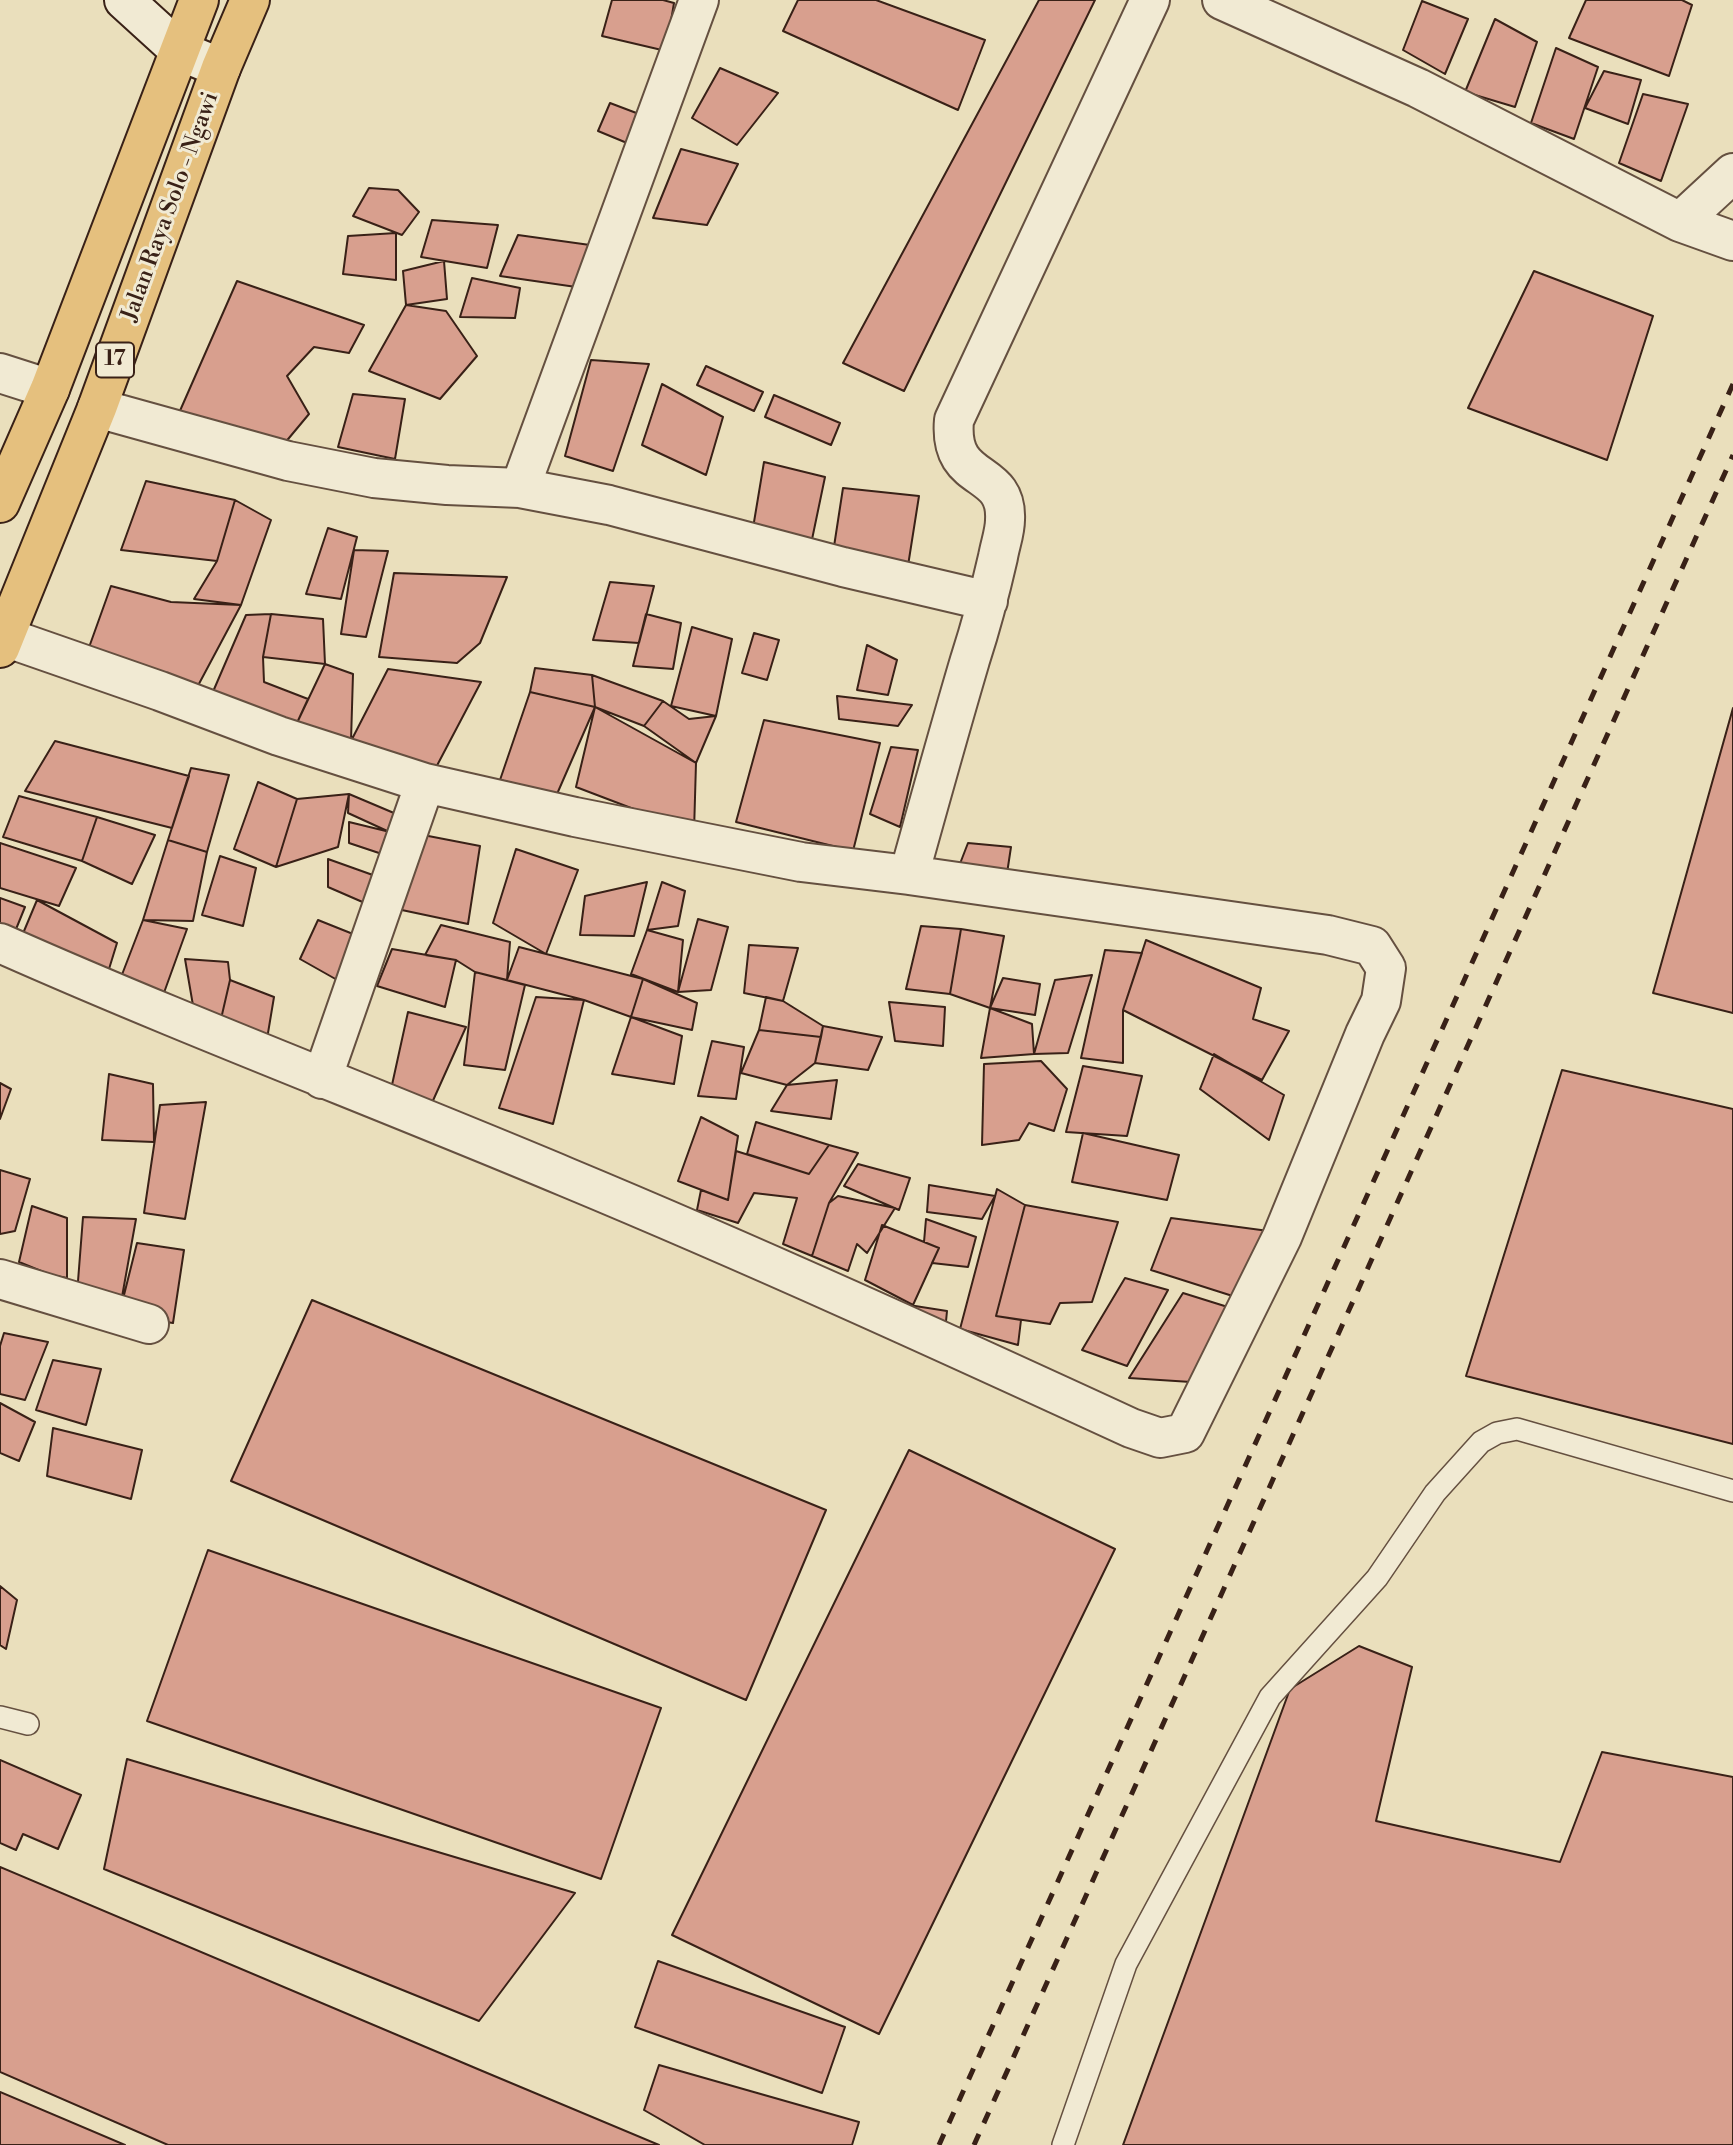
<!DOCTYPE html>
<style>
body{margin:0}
canvas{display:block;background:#eadfbc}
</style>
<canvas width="1733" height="2145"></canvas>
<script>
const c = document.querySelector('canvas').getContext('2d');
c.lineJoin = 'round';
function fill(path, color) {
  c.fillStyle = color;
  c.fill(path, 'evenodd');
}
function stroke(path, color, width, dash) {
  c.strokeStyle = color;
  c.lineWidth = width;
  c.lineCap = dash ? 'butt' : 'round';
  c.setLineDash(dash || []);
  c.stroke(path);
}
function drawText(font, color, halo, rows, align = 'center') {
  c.font = font + ' "Libre Bodoni",serif';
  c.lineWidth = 6;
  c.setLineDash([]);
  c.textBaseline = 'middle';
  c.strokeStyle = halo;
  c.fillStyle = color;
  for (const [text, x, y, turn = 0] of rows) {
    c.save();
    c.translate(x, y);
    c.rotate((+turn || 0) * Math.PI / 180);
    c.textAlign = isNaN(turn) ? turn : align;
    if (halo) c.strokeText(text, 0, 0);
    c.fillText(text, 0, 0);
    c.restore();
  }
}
const building = new Path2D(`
 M612,0h51l11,3 -8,48 -64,-15z
 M798,0h78l109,40 -27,70 -175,-79z
 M1039,0h56l-191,391 -61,-28z
 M1586,0h96l10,5 -23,71 -100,-38z
 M1422,1l46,18 -23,55 -42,-24z
 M1495,19l42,23 -22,65 -50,-15z
 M1556,48l42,19 -24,72 -43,-16z
 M720,68l58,25 -41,52 -45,-27z
 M1604,71l37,9 -13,44 -43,-16z
 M1643,94l45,10 -27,77 -42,-18z
 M610,103l29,11 -12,29 -29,-12z
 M681,149l57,15 -31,61 -54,-7z
 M369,188l29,2 21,22 -17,23 -49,-19z
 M432,220l66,5 -11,43 -66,-11z
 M396,233v47l-53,-6 5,-38z
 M518,235l72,10 -7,43 -83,-12z
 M444,261l3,38 -41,6 -3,-34z
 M1534,271l119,45 -46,144 -139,-52z
 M472,278l48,10 -5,30 -55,-1z
 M237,281l127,44 -15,28 -35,-6 -27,29 22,38 -25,30 -105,-31z
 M406,305l40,6 31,45 -37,43 -71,-28z
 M591,360l58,4 -36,107 -48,-15z
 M706,366l57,26 -9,19 -57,-26z
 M662,384l61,33 -17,58 -64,-30z
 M353,394l52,5 -10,60 -57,-12z
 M774,395l66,28 -9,22 -66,-28z
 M764,462l61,15 -15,72 -58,-15z
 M146,481l89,19 -18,61 -96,-11z
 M843,488l76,8 -12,76 -74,-19z
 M235,500l36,20 -30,85 -47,-6 23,-38z
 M328,528l29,9 -16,62 -35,-5z
 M354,550l34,1 -22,86 -25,-3z
 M394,573l113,4 -27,66 -23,20 -78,-6z
 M610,582l44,4 -15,57 -46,-3z
 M111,586l60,16 70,3 -48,90 -106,-42z
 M271,614l52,5 2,45 -62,-7z
 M271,614l-8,43 1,25 44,17 -12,26 -84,-31 34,-79z
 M646,614l35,9 -8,46 -40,-3z
 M692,627l40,12 -16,77 -45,-10z
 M754,633l25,7 -12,40 -25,-7z
 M867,645l30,15 -9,35 -31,-5z
 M325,664l28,10 -2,67 -55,-16z
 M535,668l57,7 3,32 -65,-15z
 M388,669l93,13 -49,93 -81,-34z
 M592,675l71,26 -19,25 -49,-19z
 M530,692l65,15 -38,87 -57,-14z
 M837,696l75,9 -14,21 -59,-7z
 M663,701l26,18 27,-3 -20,47 -52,-37z
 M595,707l101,56 -2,69 -118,-45z
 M1733,708v305l-80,-20z
 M764,720l116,23 -27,108 -117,-29z
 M55,741l134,35 -17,52 -147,-37z
 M891,747l27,3 -18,77 -30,-13z
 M191,768l38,7 -22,77 -39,-12z
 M258,782l39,17 -21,68 -42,-18z
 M349,794l52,22 -5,19 -48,-22z
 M349,794l-11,53 -62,20 21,-68z
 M19,796l78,21 -15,44 -79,-24z
 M97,817l58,18 -23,49 -50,-23z
 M349,822l41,10 -2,24 -39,-13z
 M418,834l62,12 -12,78 -71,-15z
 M168,840l39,12 -14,69 -50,-1z
 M0,843l76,25 -17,38 -59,-18z
 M968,843l43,4 -5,33 -50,-6z
 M516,849l62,21 -32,84 -53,-31z
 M220,856l36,12 -13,58 -41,-11z
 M328,859l56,20 -10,28 -46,-20z
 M647,882l-13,54 -54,-1 5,-39z
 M662,882l23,9 -7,35 -31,4z
 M0,898l25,9 -13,32 -12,-5z
 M37,900l80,43 -12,39 -86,-39z
 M698,919l30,8 -17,63 -33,2z
 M143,920l44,9 -26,72 -43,-16z
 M318,920l35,14 -14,47 -39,-22z
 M441,925l69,17 -3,38 -32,-8 -19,-12 -31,-5z
 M921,926l40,3 -11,65 -44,-5z
 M961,929l43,7 -14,72 -40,-14z
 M647,930l36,10 -5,52 -47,-18z
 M1146,940l115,48 -8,31 36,12 -27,49 -139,-70z
 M749,945l49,3 -15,53 -39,-8z
 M519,947l124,32 -12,38 -47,-17 -77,-20z
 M392,949l64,11 -11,47 -68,-21z
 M1105,950l37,3 -19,57v53l-42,-5z
 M185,959l43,3 2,18 -9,39 -26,-2z
 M475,972l50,13 -20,85 -41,-5z
 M1092,975l-24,78 -34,1 21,-74z
 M1003,978l37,6 -5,31 -45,-7z
 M643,979l54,24 -5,27 -61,-13z
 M230,980l44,17 -7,42 -46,-20z
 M536,997l48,3 -31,124 -54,-16z
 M766,997l17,4 40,25 -2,11 -62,-7z
 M889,1002l56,5 -2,39 -48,-5z
 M990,1008l42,16 2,30 -53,4z
 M408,1012l58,15 -35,78 -41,-11z
 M631,1017l51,19 -8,48 -62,-10z
 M823,1026l59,11 -14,33 -53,-7z
 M759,1030l62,7 -6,26 -28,22 -46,-12z
 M712,1041l32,6 -8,52 -38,-3z
 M1214,1054l70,41 -15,45 -69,-51z
 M1041,1061l26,28 -13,42 -25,-8 -10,17 -37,5 2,-81z
 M1083,1066l59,10 -15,60 -61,-4z
 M1562,1070l171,39v335l-267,-68z
 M109,1074l44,10 1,58 -52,-2z
 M837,1080l-6,39 -60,-8 16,-26z
 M0,1083l11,6 -11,30z
 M206,1102l-21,117 -41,-6 16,-108z
 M701,1117l37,19 -10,64 -50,-19z
 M756,1122l73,23 -20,29 -62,-20z
 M1083,1133l96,22 -12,45 -95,-18z
 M829,1145l29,8 -29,50 -17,53 -29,-12 14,-46 -43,-5 -16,30 -41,-13 4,-20 27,10 8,-49 73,23z
 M858,1164l52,14 -11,32 -55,-24z
 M0,1170l30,9 -15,52 -15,3z
 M929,1185l66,11 -13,23 -55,-7z
 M997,1189l28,16 -29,111 25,4 -3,25 -58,-16z
 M838,1196l57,12 -28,45 -10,-9 -9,27 -36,-15 17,-53z
 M1025,1205l93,17 -26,80 -32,1 -10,21 -54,-8z
 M32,1206l35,12v60l-16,-3 -32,-13z
 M83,1217l53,2 -16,89 -43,-14z
 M1171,1218l105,14 -34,67 -91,-29z
 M926,1219l50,18 -8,30 -36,-4 7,-15 -15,-6z
 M882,1225l57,23 -26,57 -48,-25z
 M137,1243l47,7 -11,73 -54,-8z
 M1125,1278l43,12 -41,76 -45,-16z
 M1183,1293l48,15 -40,74 -62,-4z
 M312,1300l514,210 -80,190 -515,-219z
 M896,1303l51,8 -2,21z
 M4,1333l44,9 -23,58 -25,-6v-48z
 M53,1360l48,9 -15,56 -50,-15z
 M0,1403l35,19 -16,39 -19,-8z
 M53,1428l89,22 -11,49 -84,-23z
 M909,1450l206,99 -236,485 -207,-99z
 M208,1550l453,158 -60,171 -454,-158z
 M0,1586l17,14 -11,49 -6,-4z
 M1359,1646l53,21 -36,154 184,41 42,-110 131,25v368h-610l167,-456z
 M127,1759l448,134 -96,128 -375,-152z
 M0,1760l81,35 -23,54 -35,-15 -7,16 -16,-7z
 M0,1867l480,203 179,75h-491l-168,-73z
 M658,1961l187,66 -23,66 -187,-66z
 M659,2065l200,57 -7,23h-147l-61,-35z
 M0,2092l125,53h-125z`);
const lane = new Path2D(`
 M0,1717l28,7
 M1063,2145l63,-181 144,-267 107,-119 58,-85 46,-51 16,-9 20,-4 216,62`);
const street = new Path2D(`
 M1222,0l196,88 262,134 53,19
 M1680,222l53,-49
 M0,373l50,16
 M97,408l191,53 86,17 73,7 73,3 89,17 234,62 145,34
 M520,488l179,-488
 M909,875c20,-72 40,-144 61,-215 11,-34 20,-68 28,-103 2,-12 7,-25 7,-37 3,-55 -57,-33 -51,-100l196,-420
 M0,943c187,83 378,155 566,234 190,79 378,165 565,251l29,10 25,-5 97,-196 83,-203 16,-33 5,-33 -14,-22 -44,-11 -419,-60 -108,-13 -226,-45 -150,-34 -146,-47 -119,-45 -155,-54
 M322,1079l103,-296
 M0,1279l149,45`);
const secondary = new Path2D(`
 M124,0l56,51 41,17`);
const highway = new Path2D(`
 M0,503l50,-114 149,-389
 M0,648l97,-240 124,-340 29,-68`);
const rail = new Path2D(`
 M939,2145l794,-1761
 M974,2145l759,-1690`);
const shields = [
 [115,360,38]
];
const shieldNames = [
 ["17",115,360]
];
const streetNames = [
 ["Jalan Raya Solo - Ngawi",171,207,-70]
];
fill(building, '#d89f8e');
stroke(building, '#392117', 2);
stroke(lane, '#655040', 24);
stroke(street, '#655040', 42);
stroke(secondary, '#392117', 42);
stroke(highway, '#392117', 42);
stroke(lane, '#f1ead3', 21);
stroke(street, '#f1ead3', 38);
stroke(secondary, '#f1ead3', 38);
stroke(highway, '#e5c07e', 38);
stroke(rail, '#392117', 5, [12, 12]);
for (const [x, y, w] of shields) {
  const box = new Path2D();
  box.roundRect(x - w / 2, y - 17.5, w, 35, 5);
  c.fillStyle = '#f1ead3';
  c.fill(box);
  stroke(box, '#392117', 2);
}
drawText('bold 21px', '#392117', null, shieldNames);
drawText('23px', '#392117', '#f1ead3', streetNames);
</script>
